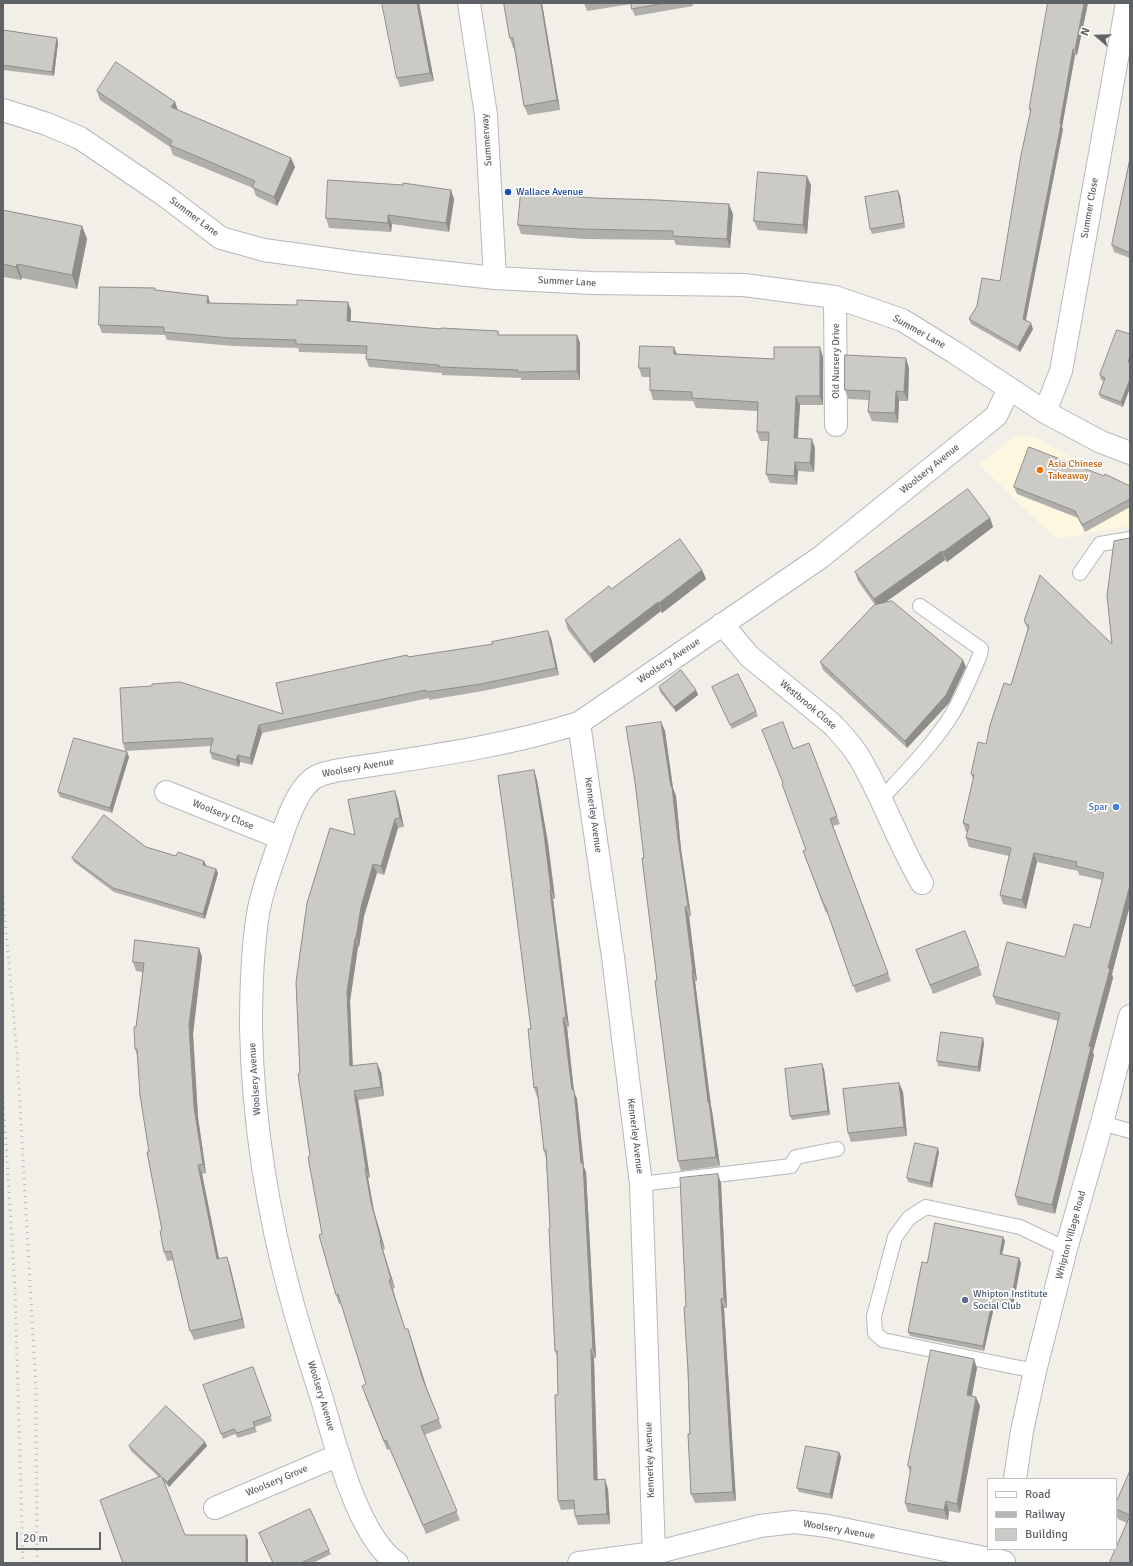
<!DOCTYPE html>
<style>
body{margin:0}
#map{position:relative;width:1133px;height:1566px;overflow:hidden;background:#f1efe8;font-family:Signika,sans-serif}
canvas{display:block}
.frame{position:absolute;inset:0;border:4px solid #5f6368;pointer-events:none}
.legend{position:absolute;left:987px;top:1478px;width:130px;height:72px;box-sizing:border-box;background:#fff;border:1px solid #bfc1c3;margin:0;padding:5px 7px;list-style:none;font-size:12px;color:#5f6368}
.legend li{display:flex;align-items:center;gap:8px;height:20px}
.legend b{width:20px;border:1px solid #bfc1c3}
.north{position:absolute;left:1077px;top:16px;width:40px;height:40px;-webkit-text-stroke:3px #fff;paint-order:stroke;rotate:290deg;font-size:11px;font-weight:700;line-height:16px;text-align:center;color:#5f6368}
.north::after{content:'';display:block;margin:auto;width:14px;height:18px;background:#5f6368;clip-path:polygon(50% 0,100% 100%,50% 72%,0 100%)}
.scale{position:absolute;left:16px;top:1532px;width:85px;height:18px;box-sizing:border-box;border:2px solid #5f6368;border-top:0;padding-left:5px;font-size:12px;line-height:14px;white-space:nowrap;color:#5f6368;-webkit-text-stroke:3px #fff;paint-order:stroke}
</style>
<div id="map">
<canvas width="1133" height="1566"></canvas>
<div class="frame"></div>
<ul class="legend">
<li><b style="height:5px;background:#fff"></b>Road</li>
<li><b style="height:5px;background:#b6b7b8"></b>Railway</li>
<li><b style="height:11px;background:#cccac5"></b>Building</li>
</ul>
<div class="north">N</div>
<div class="scale">20 m</div>
</div>
<script>
const c = document.querySelector('canvas').getContext('2d');
c.lineJoin = 'round';
function fill(path, color) {
  c.fillStyle = color;
  c.fill(path, 'evenodd');
}
function stroke(path, color, width, dash) {
  c.strokeStyle = color;
  c.lineWidth = width;
  c.lineCap = dash ? 'butt' : 'round';
  c.setLineDash(dash || []);
  c.stroke(path);
}
function drawText(font, color, halo, rows, align = 'center') {
  c.font = font + ' Signika,sans-serif';
  c.lineWidth = 3.5;
  c.setLineDash([]);
  c.textBaseline = 'middle';
  c.strokeStyle = halo;
  c.fillStyle = color;
  for (const [text, x, y, turn = 0] of rows) {
    c.save();
    c.translate(x, y);
    c.rotate((+turn || 0) * Math.PI / 180);
    c.textAlign = isNaN(turn) ? turn : align;
    if (halo) c.strokeText(text, 0, 0);
    c.fillText(text, 0, 0);
    c.restore();
  }
}
const commercial = new Path2D(`
 M1016,436l19,1 71,40 24,6v43l-74,13 -77,-75z`);
const service = new Path2D(`
 M1080,573l20,-29 30,-5
 M881,799c24,-26 50,-52 70,-83 12,-19 20,-40 29,-61l1,-6 -61,-43
 M1102,1123l28,8
 M641,1184l150,-18 5,-9 41,-8
 M1035,1371l-152,-31 -8,-7 -1,-17 21,-79 14,-19 17,-11 94,20 46,22`);
const minor = new Path2D(`
 M469,3l17,112 9,163
 M3,110l44,14 33,14 84,57 57,43 43,12 93,13 138,15 97,5 152,2 91,12 67,23 52,32 91,60 56,30 29,11
 M835,297l1,128
 M1045,412l16,-41 66,-368
 M722,624l28,33 82,67c9,10 20,21 27,33 24,40 39,86 63,126
 M579,723l34,234 28,227 13,369
 M166,792l115,46
 M1015,1479l7,-48 13,-60 31,-122 36,-126 28,-107
 M215,1508l124,-53
 M397,1563c-39,-26 -62,-119 -75,-164 -10,-31 -20,-62 -29,-94 -25,-89 -40,-183 -42,-277 0,-38 1,-77 7,-114 4,-24 13,-47 21,-70 6,-19 19,-60 39,-68 5,-3 11,-3 16,-5 82,-13 166,-23 245,-48l242,-166 175,-141 13,-27
 M579,1563l75,-10 106,-27 34,-4 34,4 176,36`);
const rail = new Path2D(`
 M3,897l14,157 19,334 1,175
 M3,1096l12,192 8,275`);
const wall = new Path2D(`
 M419,3l15,78 -34,6 -3,-9z
 M504,3h38l18,107 -32,5 -4,-9 -10,-58h-1l-3,-10z
 M584,3h108l1,3 -58,10 -3,-7 -1,-5 -44,7z
 M1088,3l-11,52h-2l-13,72 1,2 -37,191 7,9 -13,23 -49,-28 -2,-5 31,-38 31,-168 -2,-4z
 M3,30l54,8 1,5 -4,33 -51,-6z
 M97,91l78,11 3,8 113,48 4,9 -18,39 -21,-10 -3,-8 -80,-33 -3,-8 -70,-47z
 M1130,159v99l-16,-6 -2,-7z
 M811,185l-4,49 -49,-4 -4,-9z
 M900,195l5,33 -33,6 -2,-5z
 M454,199l-5,33 -57,-8 -1,8 -62,-4 -3,-10z
 M3,210l79,16 5,13 -10,50 -55,-11 -1,2 -18,-3z
 M733,214l-3,34 -54,-3 -2,-5 -90,-1 -63,-5 -3,-9z
 M156,290l52,6 2,7 141,7v11l90,8 57,2 1,4h78l3,8v37h-59v-2l-79,-3v-2l-73,-6 -3,-8v-5l-67,-2 -1,-4 -65,-2 -66,-6 -2,-5 -63,-2 -3,-8z
 M1130,334l-7,73 -22,-9 -2,-4 5,-13 -3,-1 -1,-5z
 M674,347l3,7 97,5 49,-2v48h-23l-2,33 17,10 -1,24 -16,-1 -1,14 -27,-2 -4,-9 2,-33h-8l-3,-9 1,-21 -62,-3 -3,-7 -40,-1 -3,-10v-13h-8l-3,-9z
 M909,368l-1,33h-9l-1,22 -26,-2 -4,-9 1,-12 -21,-1 -3,-9z
 M1130,486v21l-45,25 -7,-14 -61,-24 -3,-7z
 M990,518l3,9 -46,35 -2,-2 -59,42 80,65 -17,36 -42,45 -84,-78 -3,-8 55,-57 -17,-24 -3,-9z
 M1130,537v368l-18,69 1,4 -20,74 1,3 -39,159 -37,-9 -3,-9 43,-175 -62,-17 -3,-8 72,-39 25,-29 12,-48 -23,-5 -1,-4 -41,-9 -11,47 -23,-5 -3,-9 9,-39 -40,-9 -3,-9 1,-6h-1l-3,-9 10,-44 -2,-5 15,-30 25,-59 17,-55 -4,-9 88,23 17,-106z
 M702,570l4,9 -44,34 -1,-2 -67,52 -26,-33 -3,-10 46,-31z
 M551,638l8,37 -76,16 -54,9v-2l-167,35 -10,32 -12,-3 -1,5 -27,-8 -2,-7 1,-6 -86,5 -2,-8 160,-29 125,-57z
 M659,687l37,3 2,5 -22,17 -16,-20z
 M712,687l44,24 2,5 -26,13z
 M661,722l4,9 8,57 3,8 5,53 10,67h-2l8,65h-2l16,125 1,5 8,55 -39,5 -3,-10 -21,-181 -13,-122z
 M809,743l31,81 -7,2 58,155 -35,12 -29,-81 -1,1 -23,-62 3,-1 -13,-101z
 M127,752l2,5 -17,56 -52,-16 -2,-5z
 M534,770l3,10 11,63 7,56h-2l16,128h-2l7,65 3,7 7,68 2,5 10,186h-2l3,122 11,9 2,35 -32,1 -3,-9v-7l-14,1 -3,-9v-106l-1,-39 -2,-5 -5,-123 -4,-70 -2,-7 -6,-54h-1l-3,-9 -3,-59z
 M395,791l3,9 6,27 -6,1 -14,47 -7,-2 -13,43 -5,31h-1l-8,54 3,65 28,6 3,24 -26,4 12,78h-2l6,33 11,38 -2,1 12,38 -2,1 12,40h3l3,9 15,48 16,42 -18,7 36,85 -34,14 -36,-85 -3,1 -22,-55 1,-11 -25,-81 -2,1 -3,-9 -14,-61 -12,-78 -10,-83 55,-238z
 M146,847l30,9 28,5 2,5 10,3 2,4 -13,46 -91,-27 -40,-30 -2,-4z
 M965,931l17,44 -49,19 -17,-44z
 M199,948l3,9 -9,77 5,83 8,56 -4,1 17,85 11,7 15,62 -51,12 -4,-9 -17,-71 -6,1 -3,-9 -2,-22 -13,-78 -12,-97 -2,-6 1,-22 7,-55 -7,-1 -3,-9z
 M984,1043l-4,29 -42,-6 -1,-5z
 M824,1069l6,46 -38,5 -2,-4z
 M899,1083l4,9 4,44 -56,6 -3,-9z
 M939,1152l-7,36 -24,-6 -1,-4z
 M721,1183l6,125h-3l12,193 -41,2 -4,-9 -5,-187z
 M1003,1237l2,4 -3,14 17,3 2,5 -9,48 -18,-4 -10,44 -74,-15 -2,-4 19,-69z
 M253,1367l19,54 -17,6 2,5 -19,6 -3,-4 -12,5 -20,-54z
 M977,1368l-5,28 8,10 -20,107 -11,-2 -1,9 -40,-8 -3,-9 5,-30 -2,-7z
 M129,1446h78l-38,41 -5,-5 21,53h61l2,5v23h-125l36,-86 -28,-26z
 M839,1452l2,5 -9,42 -33,-7 -2,-4z
 M1130,1471v92h-20v-1l17,-39 -9,-4 -2,-5v-11z
 M259,1533l70,17 2,4 -18,9h-40z`);
const shadedWall = new Path2D(`
 M417,3h2l15,78 -4,-8z
 M541,3h1l18,107 -3,-10z
 M1084,3h4l-11,52 -2,-5z
 M57,38l1,5 -4,33 -2,-4z
 M1073,49l2,6 -13,72 1,2 -38,195 -2,-5z
 M175,102l3,9 -7,-4z
 M291,158l4,9 -18,39 -3,-9z
 M807,176l4,9 -4,49 -4,-9z
 M451,190l3,9 -5,33 -3,-9z
 M898,191l2,4 5,33 -1,-5z
 M729,204l4,10 -3,34 -3,-9z
 M388,215l4,9 -1,8 -3,-9z
 M82,226l5,13 -10,50 -5,-14z
 M17,264l5,14 -1,2 -5,-13z
 M208,296l2,8 -3,-1z
 M348,302l3,8 -1,19 -3,-8z
 M1031,323l2,6 -13,23 -2,-5z
 M577,335l3,8v37l-3,-9z
 M674,347l3,9 -3,-2z
 M820,347l3,10v48l-3,-9z
 M906,358l3,10 -1,33 -4,-9z
 M1130,379v9l-7,19 -2,-5z
 M896,391l3,10 -1,22 -3,-10z
 M796,396l4,9 -3,42 -3,-9z
 M812,439l3,9 -1,24 -4,-9z
 M795,462l3,9 -1,14 -3,-9z
 M990,518l3,9 -46,35 -4,-10z
 M942,551l3,9 -68,48 -3,-9z
 M702,570l4,9 -44,34 -3,-10z
 M658,602l3,9 -67,52 -4,-9z
 M548,631l3,7 8,37 -3,-7z
 M963,660l3,7 -17,36 -42,45 -2,-7z
 M696,690l2,5 -22,17 -2,-5z
 M661,722l4,9 8,57 3,8 5,53 10,67 -3,-10z
 M259,725l3,8 -10,32 -2,-7z
 M127,752l2,5 -17,56 -2,-5z
 M238,755l2,7 -1,5 -3,-7z
 M534,770l3,10 11,63 7,56 -4,-9z
 M395,791l3,9 6,27 -4,-9z
 M395,819l3,9 -14,47 -3,-9z
 M1034,853l3,9 -11,47 -4,-9z
 M204,861l2,4 -2,4 -1,-4z
 M373,864l4,9 -13,43 -5,31 -3,-9 5,-31z
 M216,869l2,4 -13,46 -2,-5z
 M1130,885v20l-18,69 1,4 -20,74 1,3 -39,159 -3,-9 56,-237z
 M550,890l3,9 16,128 -3,-9z
 M685,907l4,9 8,65 -4,-9z
 M355,938l3,9 -8,54 3,74 -3,-9 -3,-74z
 M199,948l3,9 -9,77 5,83 8,56 -3,-9 -9,-57 -5,-82z
 M692,972l3,9 16,125 1,5 8,55 -4,-9 -8,-55z
 M563,1018l4,9 7,65 3,7 7,68 2,5 10,186 -3,-9 -12,-186z
 M983,1038l1,5 -4,29 -2,-5z
 M377,1063l4,9 3,24 -3,-9z
 M822,1064l2,5 6,46 -2,-4z
 M899,1083l4,9 4,44 -3,-9z
 M354,1091l4,9 12,78 -4,-9z
 M938,1148l1,4 -7,36 -2,-5z
 M198,1165l4,9 19,94 -4,-9z
 M365,1169l3,9 6,33 11,38 -4,-9 -10,-38z
 M718,1174l3,9 6,125 -3,-10z
 M1003,1237l2,4 -4,18 -1,-5z
 M380,1241l3,9 12,38 -4,-9z
 M227,1257l3,9 15,62 -3,-9z
 M1019,1258l2,5 -9,48 -2,-5z
 M721,1299l3,9 12,193 -3,-9z
 M992,1302l2,5 -10,44 -1,-5z
 M408,1329l3,9 16,51 -4,-9z
 M591,1349l3,9 4,131 -4,-9z
 M974,1359l3,9 -7,36 -3,-9z
 M976,1397l4,9 -20,107 -3,-9z
 M205,1442l2,4 -38,41 -2,-5z
 M839,1452l2,5 -9,42 -2,-5z
 M605,1479l3,10 2,35 -3,-10z
 M946,1501l3,10 -1,9 -4,-10z
 M246,1535l2,5v23h-2z`);
const building = new Path2D(`
 M382,3h35l13,70 -33,5z
 M504,3h37l16,97 -33,6 -11,-68h-3z
 M631,3h34l-33,6z
 M1048,3h36l-9,47 -2,-1 -13,74 1,1 -38,195 8,4 -13,24 -49,-28 8,-13 5,-28 18,3 21,-126 10,-46h-2l12,-69z
 M3,30l54,8 -5,34 -49,-7z
 M116,62l59,40 -4,5 120,51 -17,39 -22,-10 3,-6 -85,-36 2,-4 -75,-50z
 M1130,159v94l-18,-8z
 M758,172l49,4 -4,49 -49,-4z
 M328,180l75,5v-2l48,7 -5,33 -58,-8v8l-62,-5z
 M898,191l6,32 -34,6 -5,-32z
 M521,193l74,5 62,2 72,4 -2,35 -54,-3v-5l-92,-2 -63,-4z
 M3,210l79,16 -10,49 -55,-11 -1,3 -13,-3z
 M100,287l55,1v2l53,6 -1,7 90,2v-5l51,2 -1,19 94,8v-1l57,3v4h79v36l-59,1v-2l-79,-3v-2l-73,-6 1,-13 -71,-2v-4l-66,-2 -66,-6v-5l-65,-2z
 M1117,330l13,4v22l-2,6h2v17l-9,23 -22,-8 6,-16 -5,-3z
 M640,346l34,1v7l100,5v-12h46v49h-24l-2,42 18,1 -2,24 -15,-1 -1,14 -28,-2 3,-42h-12l1,-30 -66,-4v-6l-42,-2v-22h-11z
 M845,355l61,3 -2,34 -8,-1 -1,22 -27,-1 2,-21 -25,-1z
 M1029,447l75,29 1,-2 25,12v13l-48,26 -7,-14 -61,-24z
 M968,489l22,29 -47,34 -1,-1 -68,48 -19,-27z
 M1130,537v348l-22,83 2,1 -21,77 2,1 -39,158 -37,-9 45,-183 -67,-17 14,-54 58,15 9,-33 16,4 14,-55 -28,-7 1,-4 -43,-9 -12,47 -22,-5 11,-47 -45,-10 3,-13 -6,-2 11,-48 -3,-1 7,-32 8,2 4,-19 14,-42 7,2 18,-59 -5,-5 16,-46 72,69 -5,-48 7,-55 15,-3z
 M680,539l22,31 -43,33 -1,-1 -68,52 -25,-34 44,-34 2,3z
 M892,601l71,59 -17,35 -41,46 -85,-79 54,-57z
 M548,631l8,37 -75,16 -54,8 -1,-2 -167,35 -9,33 -12,-3 -2,5 -26,-8 3,-14 -90,5 -3,-55 32,-2v-2l28,-2 103,32 -7,-31 131,-28 1,2 85,-13 -1,-2z
 M681,670l15,20 -22,17 -15,-20z
 M738,674l18,37 -26,14 -18,-38z
 M661,722l10,65h1l6,52 10,67 -3,1 8,65h-1l16,130h1l7,55 -38,4 -23,-180 2,-1 -15,-122h2l-9,-76 -9,-55z
 M783,722l10,27 16,-6 28,73 -7,3 58,154 -35,13 -28,-81h-1l-21,-54 3,-1 -24,-66 1,-1 -21,-53z
 M74,738l53,14 -17,56 -52,-16z
 M534,770l10,64 7,56h-1l16,128h-3l9,72h2l7,73h2l10,186h-2l3,131 11,-1 2,35 -32,2 -1,-16 -16,1 -3,-106h3l-1,-44h-2l-6,-123h1l-4,-78 -2,1 -7,-64 -3,1 -6,-59h3l-26,-204 -7,-49z
 M395,791l5,27 -5,1 -14,47 -8,-2 -12,43 -5,31h-1l-8,54 3,74 27,-3 4,24 -27,4 12,78h-1l6,33 10,38 -1,1 11,38 -2,1 16,49h3l15,51 16,39 -18,7 36,85 -34,14 -37,-85 -2,1 -22,-55 4,-2 -28,-90 -2,1 -17,-60 3,-1 -14,-77 2,-1 -12,-82 2,-1 -4,-91 11,-79 23,-75 25,7 -7,-35z
 M104,815l42,32 30,9 2,-4 26,9 -1,4 13,4 -13,45 -90,-26 -41,-30z
 M965,931l14,35 -49,19 -14,-35z
 M135,940l64,8 -10,77 5,82 9,57 -5,1 19,94 10,-2 15,62 -52,12 -19,-80 -7,1 -4,-21 2,-1 -15,-78h2l-9,-57 -3,-46h-2l-1,-22h2l8,-64 -11,-1z
 M941,1032l42,6 -5,29 -41,-6z
 M822,1064l6,47 -38,5 -5,-47z
 M899,1083l5,44 -56,6 -5,-44z
 M915,1143l23,5 -8,35 -23,-5z
 M718,1174l6,124 -3,1 12,193 -42,2 -3,-60h2l-2,-64 -4,-63h2l-6,-129z
 M935,1223l68,14 -3,17 19,4 -9,48 -18,-4 -9,44 -75,-14 14,-70 5,1z
 M931,1350l43,9 -7,36 9,2 -19,107 -11,-3 -2,9 -39,-7 6,-36 -3,-1z
 M253,1367l18,49 -18,6 2,5 -18,6 -3,-4 -13,5 -18,-49z
 M166,1406l39,36 -38,40 -5,-5 23,58h61v28h-123l-23,-63 61,-24 -32,-30z
 M806,1446l33,6 -9,42 -33,-6z
 M1130,1471v44l-14,-6v-6z
 M310,1509l19,41 -28,13h-28l-14,-30z
 M1130,1516v47h-19l-1,-1z`);
const markers = [
 [508,192,4,"#1a4fb4"],
 [1040,470,4,"#e8710a"],
 [1116,807,4,"#3f7fe0"],
 [965,1300,4,"#5c6f8a"]
];
const streetNames = [
 ["Summerway",487,140,-94],
 ["Summer Close",1090,208,-80],
 ["Summer Lane",194,217,37],
 ["Summer Lane",567,282,3],
 ["Summer Lane",919,332,29],
 ["Old Nursery Drive",836,361,-90],
 ["Woolsery Avenue",930,469,-39],
 ["Woolsery Avenue",669,661,-34],
 ["Westbrook Close",808,705,40],
 ["Woolsery Avenue",358,768,-10],
 ["Woolsery Close",223,815,22],
 ["Kennerley Avenue",593,815,82],
 ["Woolsery Avenue",255,1079,-94],
 ["Kennerley Avenue",635,1136,83],
 ["Whipton Village Road",1071,1235,-75],
 ["Woolsery Avenue",321,1396,73],
 ["Kennerley Avenue",650,1460,-92],
 ["Woolsery Grove",277,1481,-23],
 ["Woolsery Avenue",839,1530,10]
];
const transitNames = [
 ["Wallace Avenue",516,192]
];
const foodNames = [
 ["Asia Chinese",1048,464],
 ["Takeaway",1048,476]
];
const shopNames = [
 ["Spar",1108,807]
];
const serviceNames = [
 ["Whipton Institute",973,1294],
 ["Social Club",973,1306]
];
fill(commercial, '#fef7e0');
stroke(service, '#b5b8bc', 16);
stroke(minor, '#b5b8bc', 24);
stroke(service, '#fff', 14);
stroke(minor, '#fff', 22);
stroke(rail, '#b6b7b8', 3, [1, 5]);
fill(wall, '#afaea9');
fill(shadedWall, '#8f8d8a');
fill(building, '#cccac5');
stroke(building, '#8f8d8a', 1);
for (const [x, y, r, color] of markers) {
  const dot = new Path2D();
  dot.arc(x, y, r, 0, 2 * Math.PI);
  c.fillStyle = color;
  c.fill(dot);
  stroke(dot, '#fff', 1.5);
}
drawText('10px', '#5f6368', '#fff', streetNames);
drawText('10px', '#164399', '#fff', transitNames, 'left');
drawText('10px', '#c56008', '#fff', foodNames, 'left');
drawText('10px', '#366cbe', '#fff', shopNames, 'right');
drawText('10px', '#4e5e75', '#fff', serviceNames, 'left');
</script>
